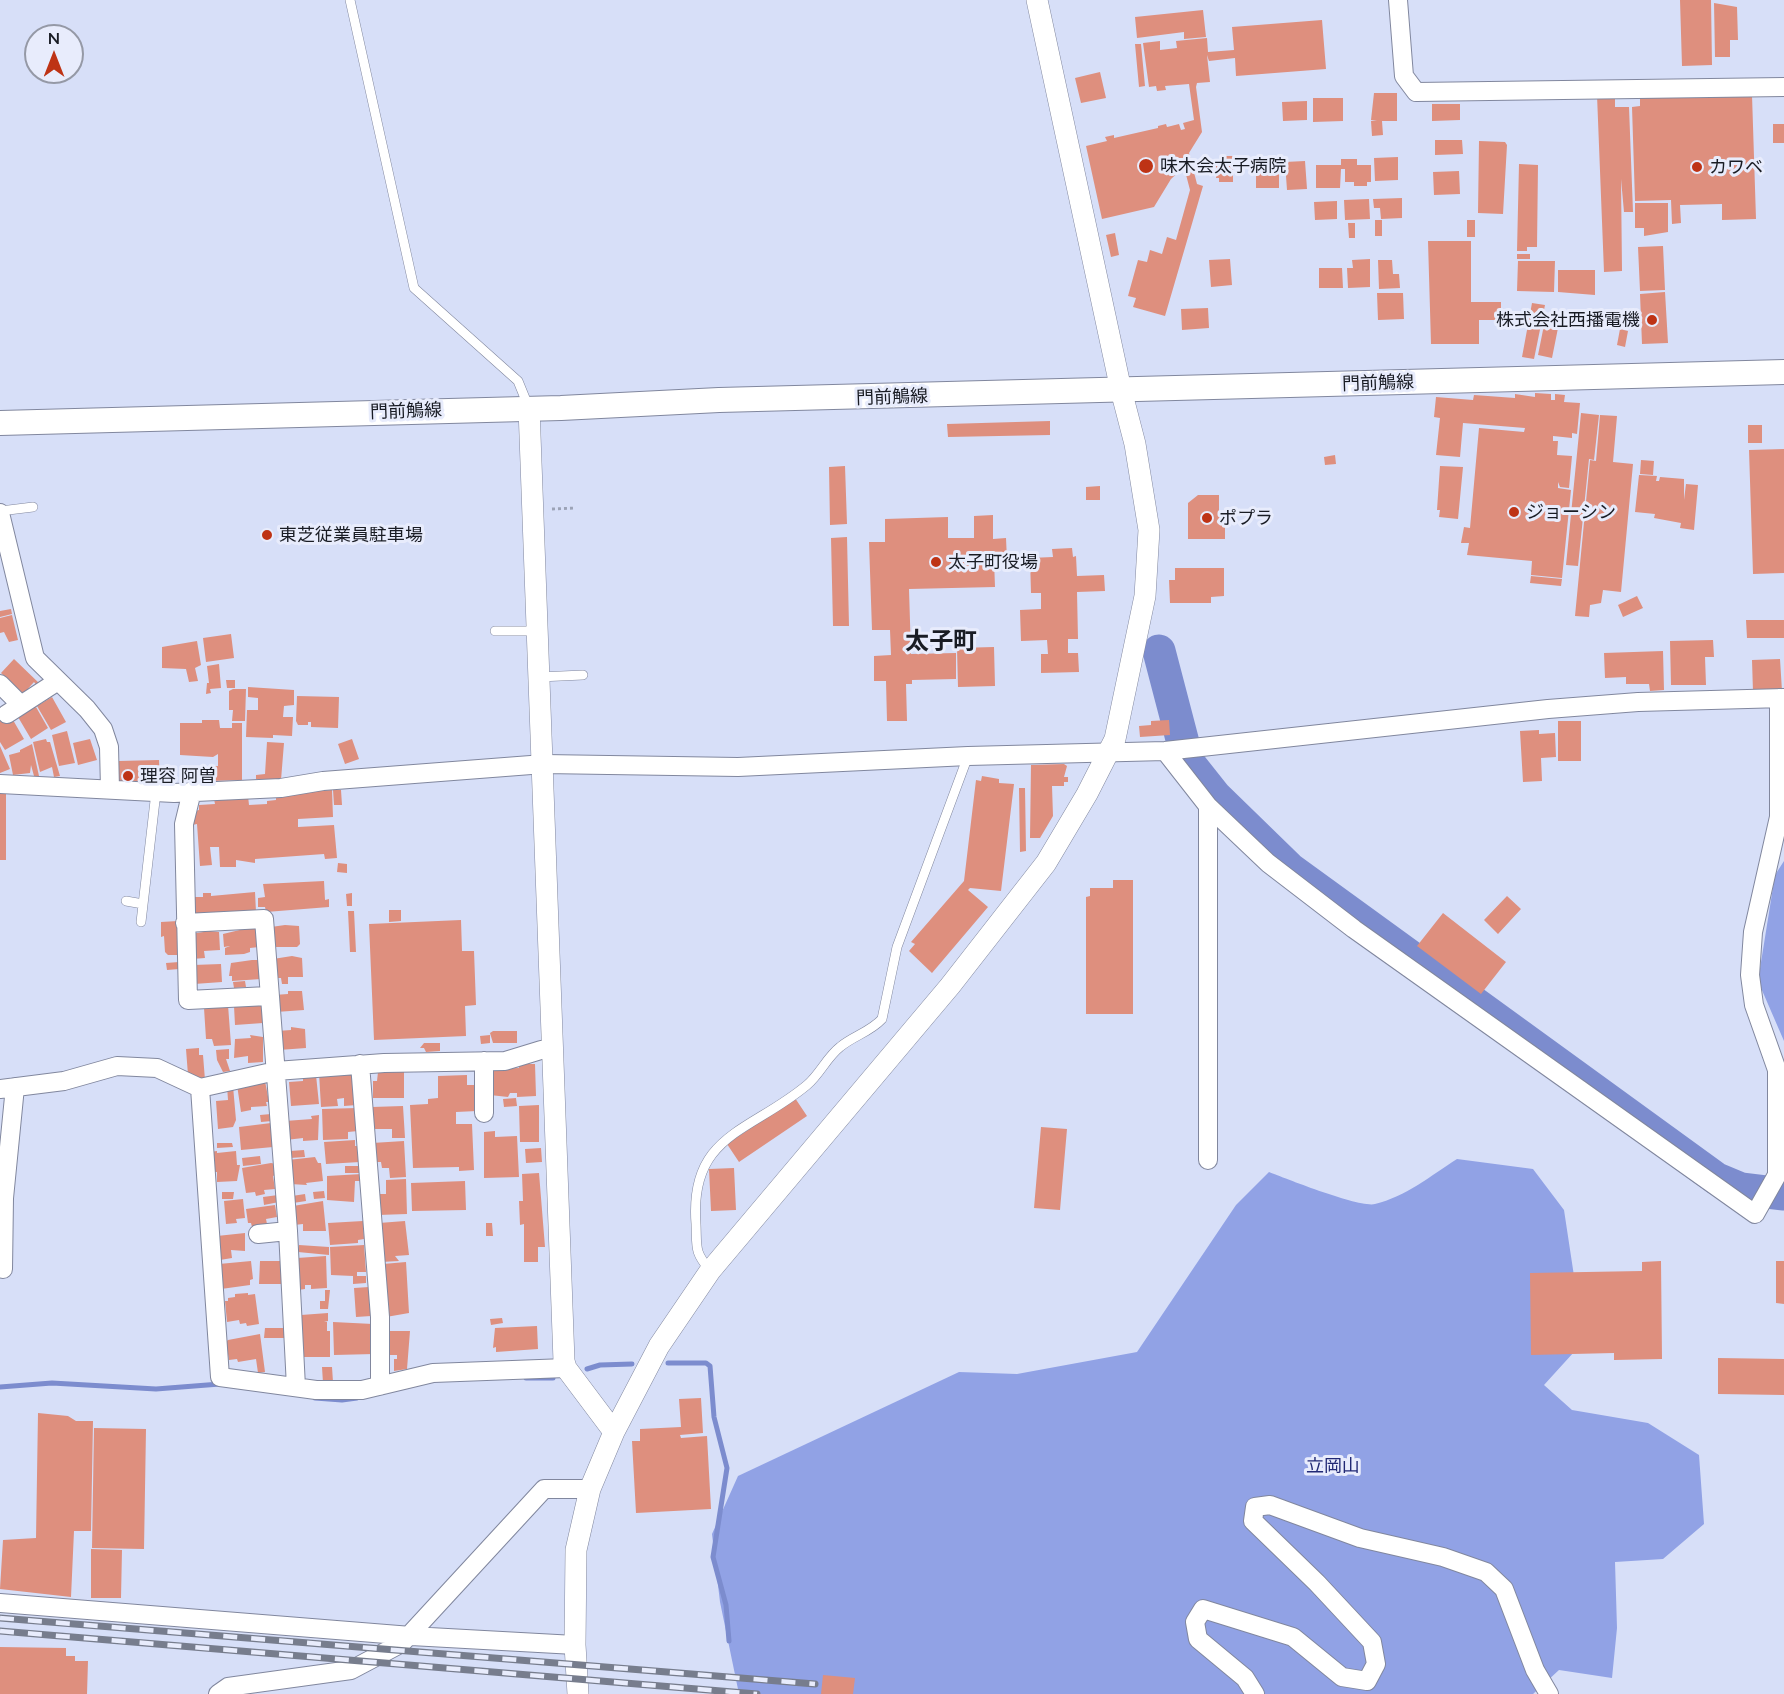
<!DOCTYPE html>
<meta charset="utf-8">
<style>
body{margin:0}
#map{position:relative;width:1784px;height:1694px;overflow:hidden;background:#d7dff8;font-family:Lato,sans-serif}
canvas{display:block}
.north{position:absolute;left:24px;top:24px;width:60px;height:60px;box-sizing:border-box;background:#e8ecfc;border:2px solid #9599a6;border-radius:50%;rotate:0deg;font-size:16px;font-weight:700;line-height:24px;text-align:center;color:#191c24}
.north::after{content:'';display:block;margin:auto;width:21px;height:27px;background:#be3315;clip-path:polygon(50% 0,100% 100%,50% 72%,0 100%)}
</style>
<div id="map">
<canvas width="1784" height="1694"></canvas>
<div class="north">N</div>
</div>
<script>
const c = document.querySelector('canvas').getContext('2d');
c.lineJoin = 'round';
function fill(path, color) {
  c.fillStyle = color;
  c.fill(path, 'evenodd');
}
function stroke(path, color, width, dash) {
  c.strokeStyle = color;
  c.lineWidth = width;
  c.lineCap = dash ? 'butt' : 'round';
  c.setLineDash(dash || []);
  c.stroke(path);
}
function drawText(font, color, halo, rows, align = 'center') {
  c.font = font + ' Lato,"Noto Sans JP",sans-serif';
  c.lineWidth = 6;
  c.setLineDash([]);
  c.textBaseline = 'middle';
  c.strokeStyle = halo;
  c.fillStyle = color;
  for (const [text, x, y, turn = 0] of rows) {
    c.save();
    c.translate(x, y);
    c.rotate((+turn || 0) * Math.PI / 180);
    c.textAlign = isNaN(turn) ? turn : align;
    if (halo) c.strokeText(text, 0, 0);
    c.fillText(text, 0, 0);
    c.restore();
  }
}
const forest = new Path2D(`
 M1784,861v180l-26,-60 17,-106z
 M1457,1159l76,10 31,41 10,66v76l-30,33 28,25 76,13 51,32 5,69 -41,35 -48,3 2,66 -5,50 -53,-8 -26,24h-794l-19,-92 -8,-68 26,-58 221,-104 58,2 120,-22 99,-147 33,-33c18,7 91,36 106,32 30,-7 57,-29 82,-45z`);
const stream = new Path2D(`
 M668,1363h38l4,3 4,51 13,51 -14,89 13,48 3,36
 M587,1369l13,-4 32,-1
 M526,1378h27
 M0,1387l52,-4 104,6 64,-5
 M315,1398l27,2 15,-2`);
const river = new Path2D(`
 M1159,651l29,111 27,34 75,73 427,310 24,10 43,5`);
const building = new Path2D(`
 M1680,0h31l1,65 -30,1z
 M1714,3l23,4 1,33h-8v17h-15z
 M1203,10l3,27 -22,2v-7l-47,6 -2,-21z
 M1322,20l4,49 -90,7 -1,-18 -26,3 -2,-6 3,27 -13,1 -1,4 6,45 -13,21 8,31 6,2 -38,130 -32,-9 3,-9 -8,-2 10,-36 9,2 3,-12 12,4 5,-17 9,3 14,-50 -6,-23 -13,12 -17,28 -52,12 -16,-73 21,-5 -2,-4 9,-2v3l44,-10v-2l8,-2 1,3 12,-3 2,6 4,-1 -2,-6 11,-3 -5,-36 -24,2 1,4 -9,1 -1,-5 -7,1 -6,-44 17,-2v9l17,-2 -1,-7 31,-3 1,14 26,-2 -2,-23z
 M1135,44h6l4,42 -6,1z
 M1100,72l6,26 -25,5 -6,-25z
 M1374,93h23v28h-15l1,14 -11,1 -1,-15 6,-1h-6z
 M1732,94l20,1 4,124 -34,1v-16l-42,1 1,18 -9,1 -1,-24 -36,1 -3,-94 8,-1v-10l69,2z
 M1597,95h18v12h14l4,105h-9l-3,-33 1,92 -18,1z
 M1313,98h30v23l-30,1z
 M1307,101v19l-24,1 -1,-19z
 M1432,104h28v16l-28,1z
 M1773,124h11v19h-11z
 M1435,140h27l1,14 -28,1z
 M1479,141l26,1 2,3 -4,69 -25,-1z
 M1221,156h12v26h-14v-4h-3v-15h5z
 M1398,157v23l-23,1 -1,-23z
 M1341,159h16v6h14v17h-4v4h-13v-4h-9v-13h-4l-1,19h-24v-23h25z
 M1305,161l2,28 -20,1 -2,-28z
 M1256,162h28v13h-5v13h-23z
 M1519,164l19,1 -1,82h-10v4h-10z
 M1459,171l1,23 -26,1 -1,-23z
 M1402,198v20l-21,1 -1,-11h-6l-1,-9z
 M1369,199l1,20 -25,1 -1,-20z
 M1337,201v18l-22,1 -1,-18z
 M1635,203h33v29l-24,4v-8h-9z
 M1375,220h7v16h-7z
 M1467,220h8v17h-8z
 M1348,223h7v15h-6z
 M1115,233l4,22 -8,2 -5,-22z
 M1428,241h43v61h30v18h-22v24h-48z
 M1663,246l2,44 -25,1 -2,-44z
 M1517,254h13v5h-13z
 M1230,259l2,26 -21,2 -2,-27z
 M1370,259v28l-22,1 -1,-20h6l-1,-8z
 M1378,260h14l1,14h6l1,14 -21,1z
 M1518,261h37l-1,31 -37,-1z
 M1319,268h23l1,20h-24z
 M1558,270h37v25l-37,-3z
 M1665,292l3,51 -26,1 -2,-50z
 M1377,293h26l1,26 -26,1z
 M1532,303l13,2 -11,54 -12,-2z
 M1208,308l1,20 -27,2 -1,-21z
 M1544,325l14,3 -6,30 -14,-3z
 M1620,329l8,2 -3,16 -8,-2z
 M1535,393l16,1v6h4v-6l10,1 -1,7 16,1 -3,31 -5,-1v5l-19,-2v5h5l-1,14 15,1 -3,32 -9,-1 -2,-5v6l13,2 -9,88 -31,-3 1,-14 -65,-6 2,-12h-8l3,-16 6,1 9,-100 45,4 1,-4 -62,-5 -3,34 -24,-2 4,-37 -6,-1 2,-20 37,3 1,-5 41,3v-4l20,3z
 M1581,413l18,2 -5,45 -5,-1 -11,107 -12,-1z
 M1600,415l17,1 -4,46 20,2 -12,128 -18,-2 -2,13 -11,2 -1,12 -14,-1 15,-156 6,1z
 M1050,421v14l-102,2 -1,-13z
 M1748,425h14v18h-14z
 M1784,449v124l-31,1 -4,-124z
 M1335,455l1,9 -11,1 -1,-8z
 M1641,460l13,1 -1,14 -13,-1z
 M845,466l2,58 -17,1 -1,-58z
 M1440,466l23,1 -5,52 -19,-2 1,-7h-3z
 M1639,475l18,1 -1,5h3l1,-4 24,2v21l2,-16 12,1 -4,45 -14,-2 1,-5 -27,-5 1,-4 -20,-2z
 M1100,486v14h-14v-13z
 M1198,495h21v22h6v22h-37v-36z
 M993,515v24l13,-1 1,22h-13l1,27 -86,2 2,65 45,-1v26l-44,1v4h-6l1,37h-20l-1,-40h-12v-25l17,-1 -1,-25h-18l-3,-88h16v-23l63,-2v21h26v-22z
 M847,537l2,89h-16l-2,-88z
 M1072,548l1,9 3,-1 1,20 27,-1 1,16 -28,1 1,47h-10v14h10l1,19 -38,1v-19h7l-1,-14 -26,1 -1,-31 21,-1v-16h-10l-1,-35 23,-1 -1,-8z
 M1175,568h49v28l-13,1v6h-41l-1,-23h6z
 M1531,576l31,3 -1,7 -31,-3z
 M1637,596l6,12 -20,9 -5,-12z
 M11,609l1,5 -12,3v-6z
 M12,615l6,25 -9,2 -5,-10 -4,1v-15z
 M1746,620h38v18h-37z
 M231,634l3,24 -28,4 -3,-24z
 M1713,640l1,17h-9l1,28h-35l-1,-44z
 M197,641l4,24 -6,3 3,13 -9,1 -3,-13 -24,-1v-21z
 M994,647l1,39 -37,1 -1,-39z
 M1663,651l1,39 -14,1 -1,-7h-23v-7l-21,1 -1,-25z
 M14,659l26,25 -2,3 -4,-5 -9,10h-5l-19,-19z
 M1780,659l2,32 -29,1 -1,-32z
 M219,664l2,24 -11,1 1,4 -5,1 1,-11h2l-2,-17z
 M226,680h9v8h-8z
 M248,687l46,3v15l-10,1 -1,11h10l-1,19 -19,-1v3l-27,-1 1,-27h11v-12l-10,-1z
 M233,689h13l-1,32h-13l1,-11h-4v-19z
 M297,696l42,1 -1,31 -27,-1v-5h-3v3h-10l-2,-4z
 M52,697l14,25 -15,8 -14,-24z
 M36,707l12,21 -17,11 -13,-22z
 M0,710l7,13 6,-3 11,19 -19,11 -5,-8z
 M202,720h17l1,8h12v-5h10v57l-32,1v-15h8v-12l-5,3 -33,-2v-32h22z
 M1169,720l1,15 -30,2 -1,-11 12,-1v-4z
 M1558,721h23v40h-23z
 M1539,730v4l16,-1 1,24 -15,1 1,23 -19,1 -3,-51z
 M67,731l8,32 -16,3 -7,-31z
 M46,739l1,3h3l10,34 -6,1 -2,-10 -12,5 -7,-30z
 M90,739l7,21 -19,5 -5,-22z
 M352,739l7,20 -14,5 -7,-20z
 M267,742l17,1 -3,37 -25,-1v-4l9,-1z
 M32,744l7,32h-5l-3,-11 -1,8 -17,2 -4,-20 11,-3v-2z
 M0,746l10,23 -10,4z
 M159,760l1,25 -41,1v-25z
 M1064,764l3,2 -3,11h4v5h-4v4h-12l1,30 -13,22h-10l1,-73z
 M196,772l1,8 -12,1 -1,-8z
 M982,776l17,3v4l15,1 -13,107 -31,-3 -2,2 20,17 -56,66 -23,-22 6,-7 -4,-2 53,-61 12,-101 5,1z
 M1019,788h6l1,63 -6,1z
 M332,790l1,27 -35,2v8l36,-2 3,33 -12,1 -1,-5 -69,5v4l-19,-3v7h-16l-1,-20h-9l2,18 -12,1 -3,-42 -5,1 3,-14 4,-1v-5l16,-1 -1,-5 34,-3 1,9 18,-1v-3l9,-1v-6z
 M333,790h8l1,15h-8z
 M0,792h6v68h-6z
 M338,863l9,1v9l-10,-1z
 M1113,880h20v134h-47v-117l4,-1v-8h23z
 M324,881l1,19 4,-1v8l-63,5 -1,-5h-7v-9l7,-1 -2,-13z
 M255,892l1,20 -62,5 -2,-20h11v-4h8v3z
 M352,893v13h-5l-1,-12z
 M1507,896l14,13 -23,25 -14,-14z
 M389,910h12v11l-12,1z
 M348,911h6l2,41h-6z
 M1443,913l63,49 -25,32 -64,-48z
 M461,920l1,31h12l2,54 -11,1 1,30 -92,4 -5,-116z
 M178,921l2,34h-12l-3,-3 -1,-16 -3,1v-15z
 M285,925l14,1 1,18 -3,3h-25l-1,-20z
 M248,928l9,1 2,18 -9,1v4l-6,2 -19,1v-7l5,-2 -6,1 -1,-13z
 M210,931l9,1 1,18 -16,1 1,7 -13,1 -2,-25z
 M292,956l10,2 1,19h-15v7h-6l-1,-6h-7l-1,-19z
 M252,960h7l2,19 -29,2v-5h-3l2,-13z
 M179,962v7l-12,1 -1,-7z
 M221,964l1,18 -28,2 -1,-19z
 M245,981l1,6 -12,1 -1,-6z
 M288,991h14l2,19 -28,2 -2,-17 14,-1z
 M262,1004l1,19 -28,2 -1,-19z
 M228,1005l3,40 -17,1 -2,-7h-6l-2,-31z
 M291,1027l14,2 1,19 -27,2 -2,-19 14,-1z
 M493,1031h24v12h-24l-3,-10z
 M250,1035l13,2v25l-15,1v-7l-14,2 1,-19 16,-1z
 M490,1035v8l-9,1 -1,-8z
 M424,1043h16v8l-14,1 -2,-4h-4z
 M199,1048v7h4l2,25 -17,-5 -2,-26z
 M229,1049v10h-3l4,12 -7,1 -6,-12 -1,-10z
 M519,1064h16l1,32 -19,1v-4h-7l-2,4 -18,-2 -1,-26 30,-1z
 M378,1072h26v26h-31v-17h4z
 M319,1073h34l4,32 -13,1v-8l-7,1 1,7 -17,1z
 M316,1075l3,29 -28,2 -2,-24 14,-1v-3z
 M467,1075v10h9l1,26 -21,1v12h16l2,46 -15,1v-4l-46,1 -3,-63 18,-1v-5l10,-1v-22z
 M265,1081l4,21h-3l1,4 -16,1v3l-10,2 -4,-27z
 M227,1086h6l3,34 -3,7 -15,2 -2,-28 12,-1z
 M516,1098l1,8 -13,1 -1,-8z
 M795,1098l12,18 -68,46 -12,-18z
 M539,1105v37h-19l-1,-36z
 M403,1106l2,32h-13v-9h-19l-1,-22z
 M357,1108l1,23 -10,1v7l-25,1 -1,-31z
 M271,1114l1,7 -11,1 -1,-7z
 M319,1115l-1,25 -15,1v-3l-17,2 -1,-19 27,-2 -1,-3z
 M271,1123l2,24 -32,3 -2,-23z
 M1041,1127l26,2 -7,81 -26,-2z
 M495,1131v6l22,-1 2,41 -35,1v-46z
 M355,1140v6h3l2,16 -34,2 -2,-22z
 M404,1141l2,36 -16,1 -1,-10h-7l-1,-6h-4l-5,-19z
 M217,1143h15l1,4 -16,1z
 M541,1148l1,14 -16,1 -1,-14z
 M304,1150l1,7 -15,1v-7z
 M217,1151v2l19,-2 1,14h3l-3,16 -20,1v-10h-4l-4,-20z
 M260,1156l1,8 -18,2 -1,-8z
 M315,1157l3,6h3l2,18 -17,2 1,2 -17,-1 -2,-24z
 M271,1163l5,1v11l-3,1 2,13 -11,1 1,4 -9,2 -1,-4 -9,1 -4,-25z
 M345,1166h14v7h-14z
 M734,1168l2,42 -25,1 -2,-42z
 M539,1173l6,74h-7v15h-14v-38l-4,1 -1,-24h4l-1,-27z
 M362,1174v7h-7l-1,21 -27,-2v-24z
 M406,1179l1,35 -29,1 -1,-21h9v-14z
 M465,1181l1,29 -54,1 -1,-28z
 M324,1191l1,7 -11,1 -1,-7z
 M222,1192h12l-1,7h-11z
 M305,1194l1,7 -13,2 -1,-7z
 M278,1195l1,7 -15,3 -1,-8z
 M243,1199l2,19 -9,1 1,4 -11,1 -2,-23z
 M323,1201l3,30h-23v-7l-9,1 -1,-19z
 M275,1205l2,12 -11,2 1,5 -15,3 -1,-4h-3l-2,-14z
 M363,1221l1,18 -6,1v3l-28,2 -2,-22z
 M405,1221l4,34 -14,1 4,5 -18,1 -2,-39z
 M486,1223h6l1,13h-7z
 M245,1233v18l-14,-1 1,8 -12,2 -3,-24z
 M299,1245l30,2v8l-31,-3z
 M364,1245l2,27h-9v4h9v7l-13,1v-8l-22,-1 -1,-28z
 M326,1256l1,32 -16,1v-4h-6v4l-7,1 -1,-32z
 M251,1261l2,18 -3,1v5l-29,4 -2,-25z
 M260,1261h23v23h-24z
 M1661,1261l1,98 -48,1v-7l-83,2 -1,-82 112,-2v-9z
 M1776,1261h8v43l-8,-1z
 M406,1262l3,51 -23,4 -3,-53z
 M369,1287l2,29 -15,1 -2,-29z
 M325,1290h5l-2,19h-8v-8h5z
 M248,1293v2l7,-1 4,30 -12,2 -1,-3 -6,1 -1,-4 -12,2 -2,-21h3v-3l7,-1v-3z
 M328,1313v8l-4,1h3v9h3v26h-28l-1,-42z
 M502,1318l1,5 -12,2 -1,-6z
 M333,1322l40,2 1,30 -40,1z
 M537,1326l1,23 -42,3v-5l-3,1 2,-20z
 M265,1328h20v10h-21z
 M384,1331h26l-3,38 -13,2v-12h3v-4h-13z
 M260,1334l5,38 -7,1 -2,-14 -18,3 -1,-3 -8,1 -3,-18 2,-2z
 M1718,1358l66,1v36l-66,-1z
 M322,1367h10l1,15 -10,1z
 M701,1398l2,35 -23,2 1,3 26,-2 4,73 -75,4 -4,-72h8v-12l41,-2 -2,-28z
 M38,1413l30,3 8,5h17l-2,110h-17l-3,66 -71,-8 3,-49 33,-2z
 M94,1428l52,1 -2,120 -52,-1z
 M91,1549l31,1 -1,48h-30z
 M0,1647l66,1v8h9v5h13l-1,33h-87z
 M823,1675l32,3 -2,16h-32z`);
const path = new Path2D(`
 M552,509l24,-1`);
const service = new Path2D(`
 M350,0l64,288 104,93 11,27
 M0,511l33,-4
 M495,631h42
 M539,677l44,-2
 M126,901l17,3
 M141,922l15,-130
 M710,1270c-16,-18 -13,-23 -14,-46 -7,-90 55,-92 111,-139 13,-11 20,-28 33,-38 13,-11 30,-15 42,-28l15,-72 71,-191`);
const minor = new Path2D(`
 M1398,0l6,76 12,16 368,-5
 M0,513l35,145 52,51 16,20 6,18 1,42
 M0,684l21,21
 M7,714l51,-33
 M1165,751l43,55 60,57 86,66 401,285 22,-39v-105l-23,-65 -4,-30 3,-43 26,-115v-119
 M0,784l174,9 107,-5 42,-7 221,-17 194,3 230,-11 197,-5 383,-42 90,-7 146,-4
 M192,791l-8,33 4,176 80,-4
 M1208,806v354
 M185,923l79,-4 24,312 8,156
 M484,1061v52
 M360,1064l20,253v69
 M200,1088l20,289 96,13h46l71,-17 133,-5
 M0,1089l64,-8 53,-15 40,2 43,20 76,-17 108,-8 121,-2 36,-11 12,-1
 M258,1234l30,-3
 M3,1269l1,-71 11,-111
 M0,1603l411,33 164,9
 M218,1694l10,-7 123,-17 51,-27 142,-154h46
 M1255,1694l-10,-16 -47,-39 -3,-17 8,-13 90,28 49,40 25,4 9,-17 -4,-22 -55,-59 -64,-62 2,-14 15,-2 90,33 83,19 43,15 18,17 31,81 14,24`);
const tertiary = new Path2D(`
 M529,408l35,953 2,7 48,64
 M578,1694l-3,-49 1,-95 14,-61 24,-57 45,-86 51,-75 240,-285 96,-123 41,-69 28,-55 30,-143 4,-66 -14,-86 -14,-54 -84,-390`);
const secondary = new Path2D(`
 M0,423l561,-15 158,-8 1065,-28`);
const rail = new Path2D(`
 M0,1618l815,66
 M0,1631l757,63`);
const markers = [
 [1146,166,8,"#be3315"],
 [1697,167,6,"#be3315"],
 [1652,320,6,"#be3315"],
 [1514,512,6,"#be3315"],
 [1207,518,6,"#be3315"],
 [267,535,6,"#be3315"],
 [936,562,6,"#be3315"],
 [128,776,6,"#be3315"]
];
const poiNames = [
 ["味木会太子病院",1160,166],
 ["カワベ",1709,167],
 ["株式会社西播電機",1640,320,"right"],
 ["ジョーシン",1526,512],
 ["ポプラ",1219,518],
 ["東芝従業員駐車場",279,535],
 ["太子町役場",948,562],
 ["理容 阿曽",140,776]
];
const streetNames = [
 ["門前鵤線",1378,383,-2],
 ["門前鵤線",892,397,-2],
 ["門前鵤線",406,411,-2]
];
const parkNames = [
 ["立岡山",1333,1466]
];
const districtNames = [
 ["太子町",941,641]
];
fill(forest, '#91a2e5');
stroke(stream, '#7c8cce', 5);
stroke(river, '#7c8cce', 33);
fill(building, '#de8f7e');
stroke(service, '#81879e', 10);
stroke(minor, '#81879e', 20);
stroke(tertiary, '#81879e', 22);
stroke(secondary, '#81879e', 26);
stroke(path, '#9ca3b7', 3, [3, 3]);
stroke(service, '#fff', 9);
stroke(minor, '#fff', 18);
stroke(tertiary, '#fff', 21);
stroke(secondary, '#fff', 24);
stroke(rail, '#777d8d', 7);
stroke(rail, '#e8ecfc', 4.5, [14]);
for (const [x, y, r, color] of markers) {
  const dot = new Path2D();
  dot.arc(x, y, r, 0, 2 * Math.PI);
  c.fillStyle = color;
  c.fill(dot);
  stroke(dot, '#e8ecfc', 2);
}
drawText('18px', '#191c24', '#e8ecfc', poiNames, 'left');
drawText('18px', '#191c24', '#e8ecfc', streetNames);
drawText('18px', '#212975', '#e8ecfc', parkNames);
drawText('bold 24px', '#191c24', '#e8ecfc', districtNames);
</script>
